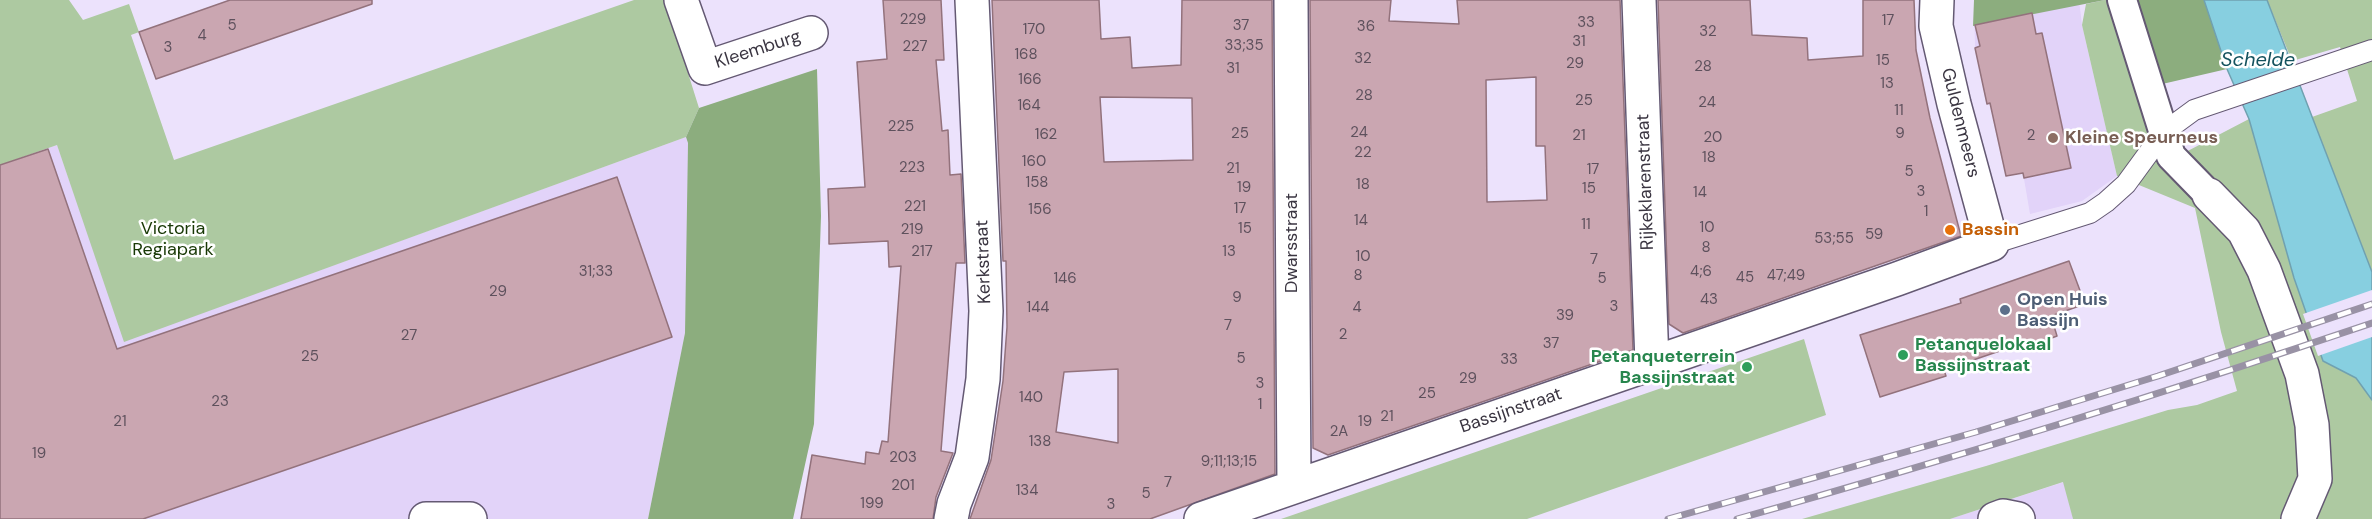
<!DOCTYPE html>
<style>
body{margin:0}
canvas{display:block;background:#ece2fc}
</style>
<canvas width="2372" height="519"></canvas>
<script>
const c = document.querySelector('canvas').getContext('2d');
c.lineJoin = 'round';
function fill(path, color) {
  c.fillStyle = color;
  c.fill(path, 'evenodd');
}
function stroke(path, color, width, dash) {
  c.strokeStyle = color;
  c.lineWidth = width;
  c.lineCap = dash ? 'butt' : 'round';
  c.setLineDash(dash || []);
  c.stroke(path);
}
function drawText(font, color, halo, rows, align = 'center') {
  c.font = font + ' "DM Sans",sans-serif';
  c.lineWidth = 5;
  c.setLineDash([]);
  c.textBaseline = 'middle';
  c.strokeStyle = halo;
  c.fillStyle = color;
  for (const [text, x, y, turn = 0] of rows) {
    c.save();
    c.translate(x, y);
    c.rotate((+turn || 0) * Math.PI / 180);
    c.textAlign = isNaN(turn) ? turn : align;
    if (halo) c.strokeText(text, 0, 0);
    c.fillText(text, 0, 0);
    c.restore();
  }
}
const built = new Path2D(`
 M1974,0h105l3,25 35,151 -35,25 -52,13 -7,-41 -17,3 -16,-73 -3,1 -12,-57z
 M686,137l2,6 -1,113 -2,77 -37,186h-648v-354l57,-20 68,196z
 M2064,482l9,37h-123z`);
const green = new Path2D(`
 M0,0h69l14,20 46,-16 10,28 -8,3 43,125 460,-160h31l34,108 -13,29 -562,205 -67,-197 -57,20z
 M2105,0h30l45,155 69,-36 45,159 29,83 33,17 16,22v119h-299l-10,-37 -113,37h-148l184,-53 182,-56 29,-5 40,-14 -16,-59 -26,-124 -78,-32 -35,-151 4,-21z
 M2267,0h105v272l-60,-155 45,-16 -17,-54 -48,14z
 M1804,339l22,76 -299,104h-246z`);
const forest = new Path2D(`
 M1974,0h131l-132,26z
 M2135,0h69l23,69 -69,16z
 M817,69l4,147 -7,208 -21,95h-145l37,-186 3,-190 -2,-6 13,-29z`);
const water = new Path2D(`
 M2204,0h63l105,272v128l-16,-22 -33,-17 -29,-83 -45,-159 -22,-50z`);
const pier = new Path2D(`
 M2372,290v47l-54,19 -15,-42z`);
const building = new Path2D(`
 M230,0h142v4l-216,75 -17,-47z
 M883,0h58l3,60h-8l6,71 6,-1 2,45 11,-1 4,89h-9l-15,188 12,2 -17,44 -3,22h-132l11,-64 53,9 1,-12 13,2 3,-13 6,1 13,-176 -12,1 -1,-26 -59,3v-21l-1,-34 37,-2 -8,-125 30,-3z
 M992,0h107l2,39 29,-2 2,31 49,-3 1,-65h90l3,474 -125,45h-180l21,-59 12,-79 4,-54 -1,-66h-3zM1100,97l92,1 1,62 -89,2zM1118,369v74l-62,-11 8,-60z
 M1310,0h81l-2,21 70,3 -2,-24h163l13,350 -305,105 -15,-7zM1536,77v69h9l2,54 -60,2 -1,-122z
 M1658,0h92l2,35 55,3 1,22 55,-4v-56h51l2,50 14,68 31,118 -278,97 -14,-9z
 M2032,13l4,21 6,-1 29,135 -47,10 -1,-5 -17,3 -16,-73 -3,1 -12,-56 5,-2 -5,-21z
 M48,149l69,200 500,-172 55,160 -529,182h-143v-354z
 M2069,261l16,43 -34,12 6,20 -32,12 -2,-5 -79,27 2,6 -66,21 -20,-62 101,-32 -1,-4z`);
const service = new Path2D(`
 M1992,244l98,-31 16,-11 20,-18 38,-52 30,-22 178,-60`);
const pedestrian = new Path2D(`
 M2122,0l49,156 38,39`);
const minor = new Path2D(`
 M681,0l24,68 106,-35
 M1291,0l3,485
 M1639,0l13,363
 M2209,195l35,36 20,39 38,104 10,51 3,54 -17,40
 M426,519h44
 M1201,519l696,-240 95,-35 -38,-140 -18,-78 1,-26
 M1995,519l8,-3 15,3`);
const tertiary = new Path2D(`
 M951,519l3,-15 18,-47 11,-78 3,-68 -14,-311`);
const rail = new Path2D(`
 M1668,519l308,-87 182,-56 214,-72
 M1737,519c214,-60 425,-125 635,-196`);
const markers = [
 [2053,138,6,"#8d6e63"],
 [1950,230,6,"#e8710a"],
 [2005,310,6,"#5c6f8a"],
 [1903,355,6,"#2e9e5b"],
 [1747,367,6,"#2e9e5b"]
];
const numberNames = [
 ["229",913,20],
 ["17",1888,21],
 ["33",1586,23],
 ["5",232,26],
 ["37",1241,26],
 ["36",1366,27],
 ["170",1034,30],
 ["32",1708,32],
 ["4",202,36],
 ["31",1579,42],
 ["33;35",1244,46],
 ["227",915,47],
 ["3",168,48],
 ["168",1026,55],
 ["32",1363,59],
 ["15",1883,61],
 ["29",1575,64],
 ["28",1703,67],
 ["31",1233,69],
 ["166",1030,80],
 ["13",1887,84],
 ["28",1364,96],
 ["25",1584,101],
 ["24",1707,103],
 ["164",1029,106],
 ["11",1899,111],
 ["225",901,127],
 ["24",1359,133],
 ["25",1240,134],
 ["9",1900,134],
 ["162",1046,135],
 ["21",1579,136],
 ["2",2031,136],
 ["20",1713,138],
 ["22",1363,153],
 ["18",1709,158],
 ["160",1034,162],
 ["223",912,168],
 ["21",1233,169],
 ["17",1593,170],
 ["5",1909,172],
 ["158",1037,183],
 ["18",1363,185],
 ["19",1244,188],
 ["15",1589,189],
 ["3",1921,192],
 ["14",1700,193],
 ["221",915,207],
 ["17",1240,209],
 ["156",1040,210],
 ["1",1926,212],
 ["14",1361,221],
 ["11",1586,225],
 ["10",1707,228],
 ["15",1245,229],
 ["219",912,230],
 ["59",1874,235],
 ["53;55",1834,239],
 ["8",1706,248],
 ["217",922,252],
 ["13",1229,252],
 ["10",1363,257],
 ["7",1594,260],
 ["31;33",596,272],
 ["4;6",1701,272],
 ["8",1358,276],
 ["47;49",1786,276],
 ["45",1745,278],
 ["146",1065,279],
 ["5",1602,279],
 ["29",498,292],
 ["9",1237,298],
 ["43",1709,300],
 ["3",1614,307],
 ["144",1038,308],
 ["4",1357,308],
 ["39",1565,316],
 ["7",1228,326],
 ["2",1343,335],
 ["27",409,336],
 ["37",1551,344],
 ["25",310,357],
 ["5",1241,359],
 ["33",1509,360],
 ["29",1468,379],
 ["3",1260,384],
 ["25",1427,394],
 ["140",1031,398],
 ["23",220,402],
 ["1",1260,405],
 ["21",1387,417],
 ["21",120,422],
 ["19",1365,422],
 ["2A",1339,432],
 ["138",1040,442],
 ["19",39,454],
 ["203",903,458],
 ["9;11;13;15",1229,462],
 ["7",1168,483],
 ["201",903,486],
 ["134",1027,491],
 ["5",1146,494],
 ["199",872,504],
 ["3",1111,505]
];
const streetNames = [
 ["Kleemburg",758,50,-18],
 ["Guldenmeers",1960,123,76],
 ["Rijkeklarenstraat",1646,182,-92],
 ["Dwarsstraat",1292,243,-90],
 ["Kerkstraat",984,262,-92],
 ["Bassijnstraat",1511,411,-19]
];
const educationNames = [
 ["Kleine Speurneus",2065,138]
];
const parkNames = [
 ["Victoria",173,229],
 ["Regiapark",173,250]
];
const foodNames = [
 ["Bassin",1962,230]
];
const serviceNames = [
 ["Open Huis",2017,300],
 ["Bassijn",2017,321]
];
const leisureNames = [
 ["Petanquelokaal",1915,345],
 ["Bassijnstraat",1915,366],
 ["Petanqueterrein",1735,357,"right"],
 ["Bassijnstraat",1735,378,"right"]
];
const waterNames = [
 ["Schelde",2258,61]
];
fill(built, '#e2d3f9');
fill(green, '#adc9a1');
fill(forest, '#8cad7e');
fill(water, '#87cfe0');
stroke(water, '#70a1b0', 1.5);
fill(pier, '#ece2fc');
fill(building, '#caa6b1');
stroke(building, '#93727c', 1.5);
stroke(service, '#645973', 22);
stroke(pedestrian, '#645973', 32);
stroke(minor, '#645973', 36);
stroke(tertiary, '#645973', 36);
stroke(service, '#fff', 20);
stroke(pedestrian, '#fff', 28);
stroke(minor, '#fff', 33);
stroke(tertiary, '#fff', 33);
stroke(rail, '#9992a5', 7);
stroke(rail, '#fff', 4.5, [14]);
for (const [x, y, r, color] of markers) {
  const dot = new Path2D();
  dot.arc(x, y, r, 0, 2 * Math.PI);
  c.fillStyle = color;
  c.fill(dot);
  stroke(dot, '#fff', 2);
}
drawText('15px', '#5e515d', null, numberNames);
drawText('18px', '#3a3541', '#fff', streetNames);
drawText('bold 18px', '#785e54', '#fff', educationNames, 'left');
drawText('18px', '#183805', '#fff', parkNames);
drawText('bold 18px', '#c56008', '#fff', foodNames, 'left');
drawText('bold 18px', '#4e5e75', '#fff', serviceNames, 'left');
drawText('bold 18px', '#27864d', '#fff', leisureNames, 'left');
drawText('italic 20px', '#14525e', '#fff', waterNames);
</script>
